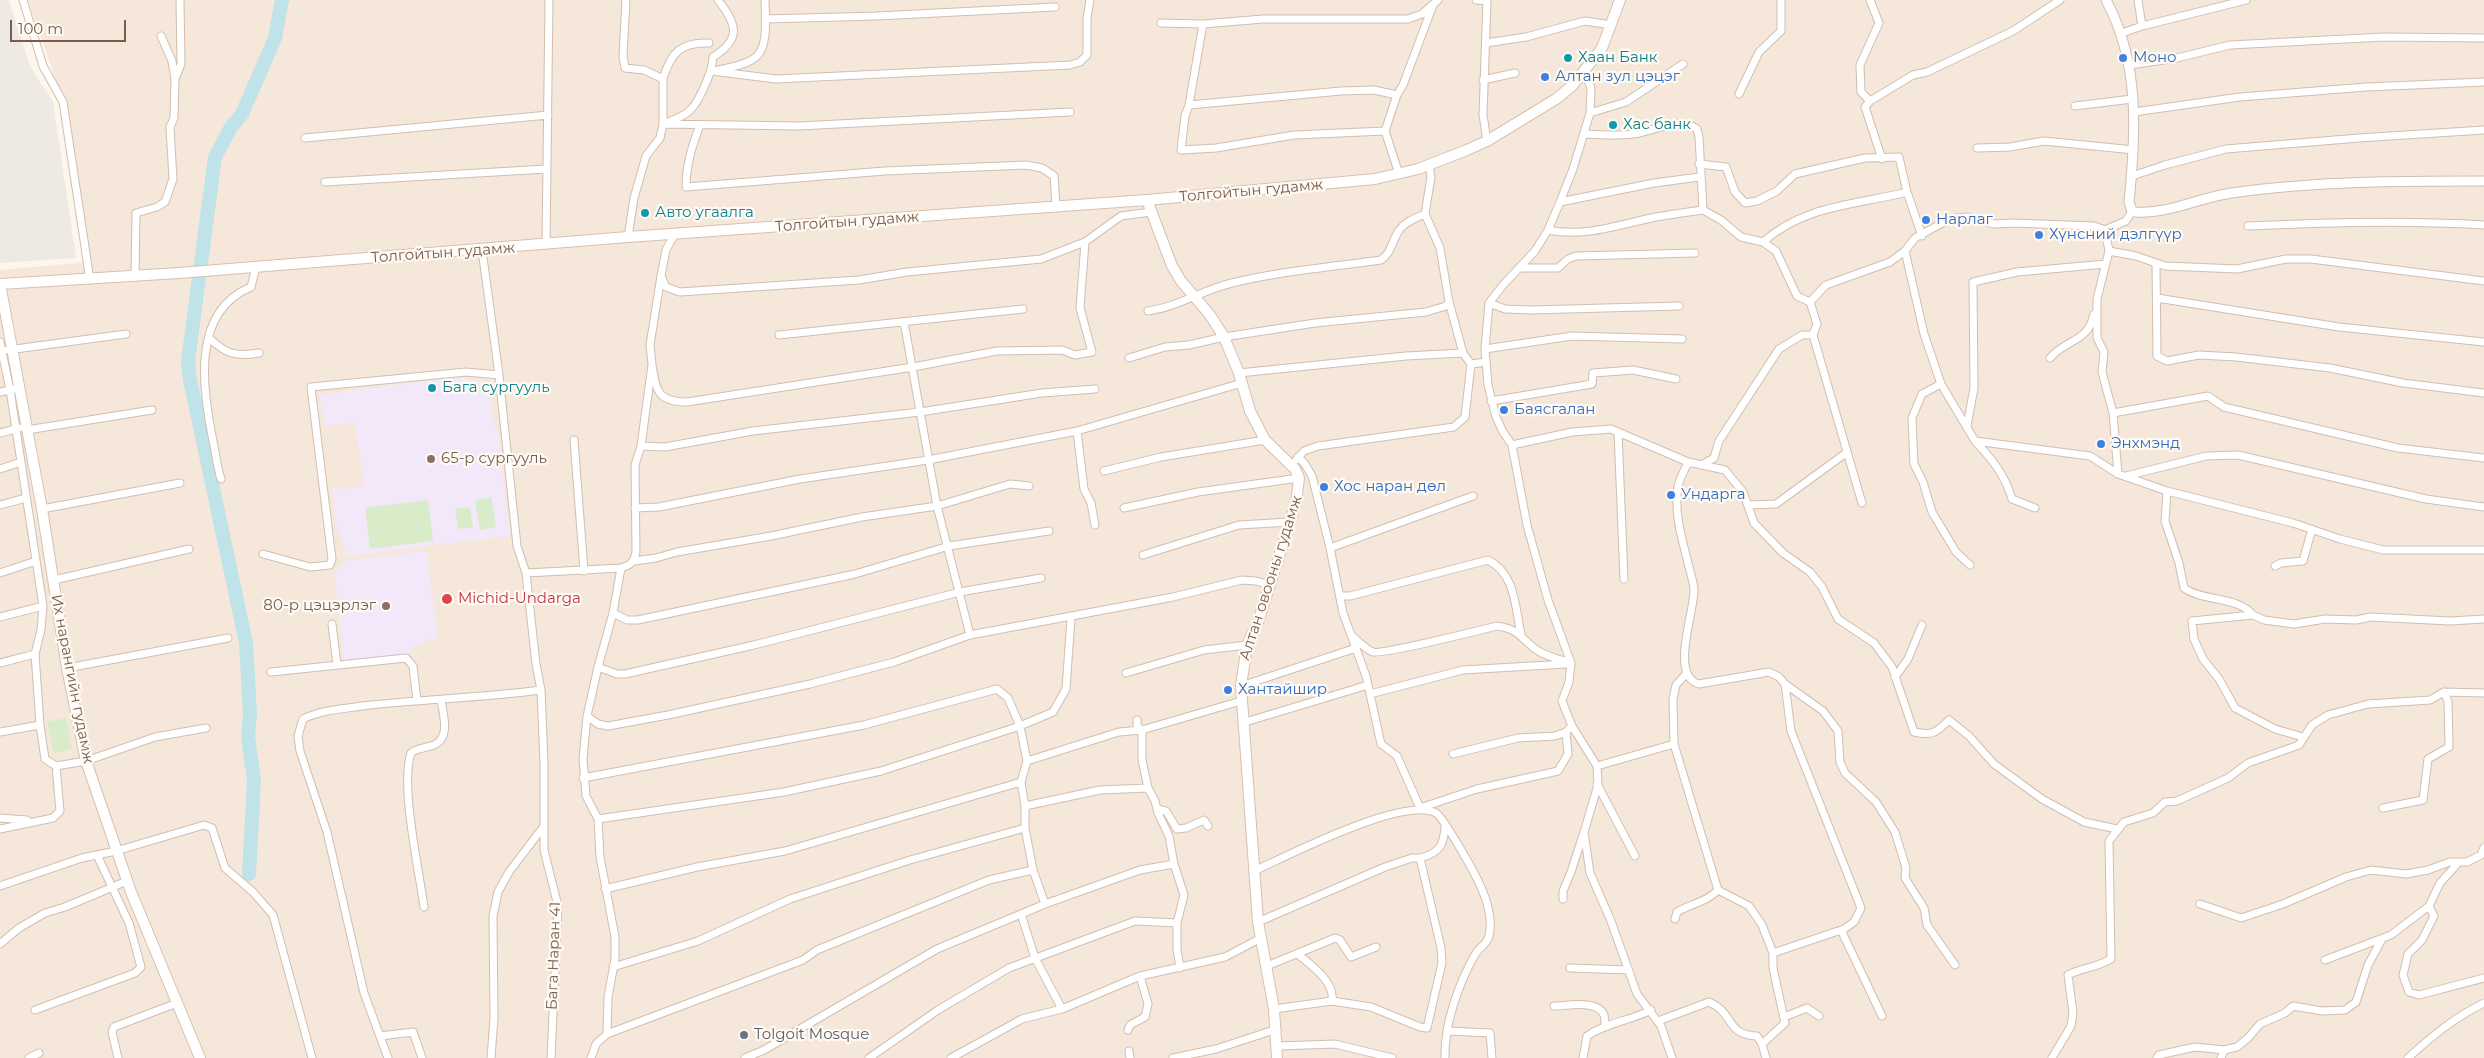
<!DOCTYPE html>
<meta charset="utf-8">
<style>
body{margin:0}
#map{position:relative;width:2484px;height:1058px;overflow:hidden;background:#fdf6ec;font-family:Montserrat,sans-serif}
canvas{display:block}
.scale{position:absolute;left:10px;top:20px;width:116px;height:22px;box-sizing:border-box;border:2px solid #7a5c4d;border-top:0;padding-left:6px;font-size:15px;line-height:18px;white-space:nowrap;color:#7a5c4d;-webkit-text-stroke:4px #fffaf3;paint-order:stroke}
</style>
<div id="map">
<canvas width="2484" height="1058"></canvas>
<div class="scale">100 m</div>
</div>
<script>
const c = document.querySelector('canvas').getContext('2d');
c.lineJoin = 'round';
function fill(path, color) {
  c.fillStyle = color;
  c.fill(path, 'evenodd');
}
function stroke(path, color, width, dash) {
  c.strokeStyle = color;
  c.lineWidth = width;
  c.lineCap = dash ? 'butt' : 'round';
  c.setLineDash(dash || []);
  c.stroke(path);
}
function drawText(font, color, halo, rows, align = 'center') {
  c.font = font + ' Montserrat,sans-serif';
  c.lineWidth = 4.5;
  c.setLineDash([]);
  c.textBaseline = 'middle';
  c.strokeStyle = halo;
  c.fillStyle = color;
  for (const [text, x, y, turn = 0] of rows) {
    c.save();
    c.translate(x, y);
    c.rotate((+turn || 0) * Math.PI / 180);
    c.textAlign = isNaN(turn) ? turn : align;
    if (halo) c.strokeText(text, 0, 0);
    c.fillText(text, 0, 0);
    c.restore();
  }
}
const residential = new Path2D(`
 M28,0h2456v1058h-2484v-788l90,-8 -27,-161z`);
const industrial = new Path2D(`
 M0,0h9l21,66 23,36 23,156 -76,5z`);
const education = new Path2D(`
 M457,377l36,7 -3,10 3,25 5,13 12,104 -163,20 -10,-30 -5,-36 32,-4 -9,-63 -30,3 -6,-31z
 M426,551l12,86 -27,10 1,6 -68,8 -9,-86 9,-14z`);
const green = new Path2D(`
 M491,497l5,30 -16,3 -5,-30z
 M428,500l5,41 -63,8 -5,-41z
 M470,507l3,20 -15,2 -3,-20z
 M66,718l6,31 -18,4 -7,-31z`);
const river = new Path2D(`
 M249,874l5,-93 -6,-45 2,-22 -4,-71 -56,-263 -2,-19 27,-204 16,-30 11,-13 33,-76 7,-38`);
const minor = new Path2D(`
 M23,0l20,66 20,36 27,178
 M626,0l-3,56 2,12 19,2 19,9v45l136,2 271,-14
 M1476,0l11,1 -4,114 4,26
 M2138,0l4,26
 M765,19l112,-3 178,-9
 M1161,23l42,1 60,-5h145l14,-5 16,-14
 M1203,24l-14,81 -4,11 -4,34 35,-2 78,-13 91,-4
 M2122,33l20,-7 104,-26
 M1486,43l40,-6 59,-16 26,4
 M2130,65l47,-7 53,-13 154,-8 100,1
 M712,71l64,8 294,-14 10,-3 7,-7v-37l3,-18
 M715,71c12,-4 31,-5 41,-14 13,-11 9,-42 9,-57
 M1584,72l7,16 -1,25 -17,56 -13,33 -12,28 -13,21 -32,34 -14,18 -4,46 3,36 8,32 7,15 9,13 15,80 21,75 23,63 -2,19 -7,19 10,25 25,40 1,19 -14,47 6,41 21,48 26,73 24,32 11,32
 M175,79l6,-15 -1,-64
 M663,79c8,-27 18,-37 46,-36
 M1483,80l32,-7
 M1739,94l20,-42 22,-21v-31
 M1870,101l-9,-9 -1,-27 19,-42 -9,-23
 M1189,105l152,-14 33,-1 23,5
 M2075,106l57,-7
 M2134,112l106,-15 126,-10 118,-5
 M1590,113l36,-11 57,-38
 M700,125c-8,21 -14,40 -14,62l199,-16 141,-6 16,3 12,8 2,30
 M1585,134c16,1 32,2 48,0 21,-2 45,-19 64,-5l2,8 4,73 18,10 20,17 22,5 13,9 21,45 13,6
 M305,138l243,-23
 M1977,148l33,-1 34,-6 90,9
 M1882,159l-17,-52 5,-6 43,-26 14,-3 86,-41 47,-31
 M1699,164l27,3 9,25 10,11 12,-2 20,-10 18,-17 70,-16 34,-1 8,35 15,44
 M1429,165l2,12 -6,37 15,34 9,54 14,51
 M1399,174l-14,-43 12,-36 6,-10 30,-80
 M2132,176l33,-11 61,-16 133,-11 125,-8
 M325,182l221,-13
 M1560,202l94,-19 45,-6
 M2248,226c79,-4 157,-6 236,-1
 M1548,230c36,8 73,-6 108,-13 16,-3 32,-5 47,-7
 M2105,230l21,-9 6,-10
 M628,237l6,-39 12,-42 14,-18 3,-14c27,-9 32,-15 43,-41 4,-10 6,-14 7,-26 29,-18 24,-33 5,-57
 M1763,242c42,-37 92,-37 144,-50
 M546,245l3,-245
 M482,250l17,125 18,171 9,27 10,91 5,26 3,73v63l-35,46 -11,20 -5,24 1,102 -3,40
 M1905,251l19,83 17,50 34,57 115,15 28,18 49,17 126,32 47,16 43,11h101
 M2109,251l-12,48v39l7,14 -2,20 11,41 5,61
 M2156,264l1,92 10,5 32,-6 37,2 94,11 73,15 81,10
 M1521,268h37l10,-9 8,-3 119,-3
 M661,276l5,11 14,5 179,-12 48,-8 134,-13 44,-17
 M135,277l1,-64 21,-6 8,-5 8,-23 -3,-52 4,-9 1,-39 -3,-18 -11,-25
 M2157,298l182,29 145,15
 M1489,303l16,6 26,1 148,-4
 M1148,311c30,-4 54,-21 84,-28 49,-12 99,-16 149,-23 11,-7 11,-21 19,-31 6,-8 16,-11 25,-15
 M904,322l33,184 33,129
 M779,335l244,-26
 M209,338c17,16 27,19 50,15
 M0,342l10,48 33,216 -2,24 -6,24 5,71 5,34 11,7 30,-5 69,-24 51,-9
 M1485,349l87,-13 110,3
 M8,350l118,-16
 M1129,358l36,-11 24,-2 35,-8 91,-14 111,-11 20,-6 3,-4
 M2050,358c17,-20 38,-15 44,-44
 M652,365c4,26 6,37 35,37l226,-35 84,-16 65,-1 13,5 17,-3 -12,-44 5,-66 36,-26 30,-4
 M1239,373l167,-17 57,-3 8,11
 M1941,384l-19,10 -10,24 2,46 9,18 9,30 24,40 14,13
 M0,392l14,-3
 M1491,401l101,-17 1,-11 40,-3 43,9
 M2113,413l95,-17 16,11 174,41 86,10
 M1967,426l7,-38 -1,-106 44,-10 89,-8
 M27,430l125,-20
 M1077,431l7,58 7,14 4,22
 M1618,432l6,147
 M0,433l19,-5
 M574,440l10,131
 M1975,441c17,18 30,34 37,58l23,9
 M1512,445l60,-13 39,-3 77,33 37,8 18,22 11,31 29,30 27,19 12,15 16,32 36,24 18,24 22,65c18,4 22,1 35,-12l20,16 25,28 48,35 42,23 33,7
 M641,446l24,1 88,-16 167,-19 122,-19 53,-4
 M1298,457l7,7 7,12 18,72 13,65 23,63 15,68 16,12 23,52 57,-19 81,-18 10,-17 -2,-22 6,-6
 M1296,460l8,-9 14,-5 136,-19 11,-10 6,-53 15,-2
 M1688,462c-3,8 -9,17 -10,25 -4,24 3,49 9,72 2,9 6,20 7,30 1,22 -25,87 5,95l70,-12 10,5 6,7 6,47 70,177 -7,14 -10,7 -71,24v15l12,55 -23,21 4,14
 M1701,465l13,-7 5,-17 60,-92 23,-14h11
 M0,469l21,-7
 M1104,471l57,-14 104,-17
 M2126,476l80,-20 32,-1 188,44 58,8
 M221,479c-4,-12 -5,-25 -8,-38 -10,-51 -23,-129 38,-154l5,-20
 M2167,491l-2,30 14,42 5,25c20,14 54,8 69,27l-61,6 2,18 9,20 16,20 16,29 40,21 28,8
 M1862,503l-49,-168 4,-11 -7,-22 16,-17 64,-23 15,-11 10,-13 31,-17 10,-3 11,-1 27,7 19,-1 81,3 11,4 4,21 27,5 29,10 72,3 49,-10h25l173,22
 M0,505l26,-7
 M1748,505l28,-1 70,-51
 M635,508l24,-1 141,-28 128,-19 149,-29 165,-48
 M1124,508l74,-16 101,-14
 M42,509l138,-26
 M1330,548l143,-52
 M263,554l47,13 20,-2 2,-6 -21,-172 155,-15 33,3
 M1143,555l96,-30 51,-3
 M634,561l22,-3 21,-6 94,-16 91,-19 75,-11 73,-22 19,2
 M2275,566l6,-3 22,-2 9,-32
 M621,568c10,-3 13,-6 15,-16l-1,-87 6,-19 11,-81 -2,-20 11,-69 5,-26 8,-15
 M0,573l36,-12
 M526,573l95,-5 -8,45 -15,54 -11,49 -4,43 3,37 12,23 2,38 15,80v22l-7,38 -1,37 -11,10 -5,14
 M54,580l135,-31
 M1340,596h10l138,-36c28,14 27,48 33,74
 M613,613l14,7h11l217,-46 94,-28 100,-15
 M2253,615l11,5 30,4 31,-5 31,1 15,-3 79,4 34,-2
 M0,617l43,-11
 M332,624l5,41
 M1351,635c6,5 14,14 22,17 7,3 108,-22 124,-26 21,3 22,10 37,22 10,8 24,11 37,15
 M0,663l35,-9
 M598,667l19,7h8l129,-29 206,-53 81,-14
 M67,668l161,-30
 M271,672l135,-14 7,8 4,35
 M1126,673l78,-23 43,-5
 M1686,674l-10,11 -3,14 1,45 44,146 31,16 13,19 11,28
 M1895,677l13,-18 14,-34
 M1785,684l38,27 15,20 2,31 5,11 31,29 19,30 11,36 -1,10 19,30 3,17 28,40
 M1241,686l115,-38
 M1370,694l93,-24 103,-6
 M587,716l11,8 10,2 60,-11 142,-31 84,-22 76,-27 203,-38 69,-17 14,1 14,4
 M1137,720v6l5,4v30l6,28 7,13 3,12 11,23 5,28 10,31 -7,28v26l3,19
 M1242,723l126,-38
 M0,732l40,-7
 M1453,754l65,-16 37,-2 11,-4
 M1027,761l92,-29 23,-2 99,-29
 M1597,766l77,-22
 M583,778l281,-53 133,-36 11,9 12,28 7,35 -6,21 4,24v22l8,42 12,34
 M1597,784l38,72
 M1025,806l75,-16 48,-2
 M2383,808l40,-8 5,-41 21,-12 -1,-46 -4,-9
 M1157,809l9,2 11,18 9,-1 18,-8 4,6
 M0,818l27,2
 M598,819l186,-27 97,-21 139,-45 33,-14 13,-23 5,-71
 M544,826v24l14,56 -7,152
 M0,829l53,-11 7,-7 -4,-45
 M2484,848l-3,7 -14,7h-8l-19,21 -11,23 5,10 -12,24 -14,14 -5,21 6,17 10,3 65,-17
 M1254,871c35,-16 150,-75 182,-58 7,4 26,39 31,47 12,21 28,51 22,76 -2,8 -9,11 -13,17 -17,29 -32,71 -31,105
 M0,886l82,-28 34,-7 88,-26 8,3 13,40 28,24 20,23 39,143
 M605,889l92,-22 88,-16 236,-69
 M1563,899v-8l8,-19 12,-37
 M2200,904l41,14 42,-14 63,-27 25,-7 35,4 22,-4 22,-8h9
 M424,907c-5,-37 -24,-122 -13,-154 7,-5 15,-5 23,-8 17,-7 9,-31 7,-45
 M1021,914l14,44 27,51
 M1675,919l2,-7c13,-8 30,-10 41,-22
 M1258,922l127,-55 27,-9h8
 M1841,930l41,86
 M0,944l19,-16 26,-15 20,-6 62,-26
 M1299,955c13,11 36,27 33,46
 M2325,960l66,-25 38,-29
 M1267,966l68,-28 5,2 11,17 25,-10
 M613,967l85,-26 92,-42 120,-39 115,-32
 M1570,968l59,2
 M1554,1006c12,0 44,-7 50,9 1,3 1,8 1,12
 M1274,1009l58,-8 39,6 49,20 7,1 15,-65 -1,-15 -21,-90c19,-5 24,-12 25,-32
 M35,1010l100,-37 6,-6 -12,-44 -32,-68
 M1784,1017l23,-9 12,8
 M1658,1021l51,-19c26,11 16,33 48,34l5,8
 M1128,1030l2,-5 15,-8 3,-13 -8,-28
 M1447,1031l43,2 2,25
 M607,1034l196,-74 14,-10 172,-70 44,-10
 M380,1036l33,-4 9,26
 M1278,1046l57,-2 57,14
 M1129,1051l1,7
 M29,1058l10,-5
 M118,1058l-6,-26 2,-5 63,-24
 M388,1058l-24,-65 -37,-161 -27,-81 -2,-15 5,-17c18,-9 39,-10 59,-13 60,-7 119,-8 179,-16
 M745,1058l19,-8 173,-101 108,-45 95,-34 34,-6
 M869,1058l69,-48 71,-42 126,-47 42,2
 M951,1058l71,-39 40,-10 78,-33 85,-19 36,-19
 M1173,1058l43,-9 61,-20
 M1583,1058l4,-22c18,-13 43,-15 64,-26
 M2052,1058l19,-32 2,-13 -5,-38c14,-7 30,-8 43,-16l-2,-118 15,-19 29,-9 12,-11 12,-1 51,-23 20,-15 51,-18 13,-20 16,-10 40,-11 62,-4 14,-8 40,1
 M2157,1058l2,-3 36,-8 29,3 13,-3 11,-9 12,-14 25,-11 8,-7 29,5 23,-1 11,-8 12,-37 14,-26
 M2221,1058l3,-8
 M2408,1058c24,-22 47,-41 76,-55`);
const tertiary = new Path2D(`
 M2106,0c34,63 30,132 23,202l3,9 3,1c32,3 65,-15 97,-19 84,-12 168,-12 252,-12`);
const secondary = new Path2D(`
 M1147,200l25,66 9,15 29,34 14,22 15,36 11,38 15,29 30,29 4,9 -3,25 -38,119 -11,23 -6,41 17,236 16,87 3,49
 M0,284l179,-11 449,-36 519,-37 228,-21 43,-10 49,-19 20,-9 69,-42 16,-13 30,-38 18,-48
 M0,284l42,225 25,159 19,93 45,131 69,166`);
const markers = [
 [1568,58,5,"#0f9aa8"],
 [2123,58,5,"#3f7fe0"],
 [1545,77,5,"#3f7fe0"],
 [1613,125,5,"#0f9aa8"],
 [645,213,5,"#0f9aa8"],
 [1926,220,5,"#3f7fe0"],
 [2039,235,5,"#3f7fe0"],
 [432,388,5,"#0f9aa8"],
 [1504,410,5,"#3f7fe0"],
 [2101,444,5,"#3f7fe0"],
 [431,459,5,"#8d6e63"],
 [1324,487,5,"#3f7fe0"],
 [1671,495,5,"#3f7fe0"],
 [447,599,6,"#e0444e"],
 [386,606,5,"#8d6e63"],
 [1228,690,5,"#3f7fe0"],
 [744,1035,5,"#6b7280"]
];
const cultureNames = [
 ["Хаан Банк",1578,58],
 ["Хас банк",1623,125],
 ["Авто угаалга",655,213],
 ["Бага сургууль",442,388]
];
const shopNames = [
 ["Моно",2133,58],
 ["Алтан зул цэцэг",1555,77],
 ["Нарлаг",1936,220],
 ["Хүнсний дэлгүүр",2049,235],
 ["Баясгалан",1514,410],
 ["Энхмэнд",2111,444],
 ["Хос наран дөл",1334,487],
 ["Ундарга",1681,495],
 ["Хантайшир",1238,690]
];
const streetNames = [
 ["Толгойтын гудамж",1251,191,-5],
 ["Толгойтын гудамж",847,222,-4],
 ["Толгойтын гудамж",443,253,-4],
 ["Алтан овооны гудамж",1271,578,-72],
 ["Их нарангийн гудамж",72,679,79],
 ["Бага Наран 41",554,956,-88]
];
const educationNames = [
 ["65-р сургууль",441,459],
 ["80-р цэцэрлэг",376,606,"right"]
];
const healthNames = [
 ["Michid-Undarga",458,599]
];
const worshipNames = [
 ["Tolgoit Mosque",754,1035]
];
fill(residential, '#f5e8da');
fill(industrial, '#efe9e4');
fill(education, '#f3e8fa');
fill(green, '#d8ecc9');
stroke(river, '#bfe3e8', 14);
stroke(minor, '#d1beb0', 9);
stroke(tertiary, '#d1beb0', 11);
stroke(secondary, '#d6c0b0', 12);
stroke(minor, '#fff', 7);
stroke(tertiary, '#fff', 9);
stroke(secondary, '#fff', 10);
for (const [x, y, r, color] of markers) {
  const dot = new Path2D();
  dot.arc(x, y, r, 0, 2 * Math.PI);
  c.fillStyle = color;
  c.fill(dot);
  stroke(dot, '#fffaf3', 2);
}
drawText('15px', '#0d838f', '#fffaf3', cultureNames, 'left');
drawText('15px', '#366cbe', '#fffaf3', shopNames, 'left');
drawText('15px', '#7a5c4d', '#fffaf3', streetNames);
drawText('15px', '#785e54', '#fffaf3', educationNames, 'left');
drawText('15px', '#be3a42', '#fffaf3', healthNames, 'left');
drawText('15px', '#5b616d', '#fffaf3', worshipNames, 'left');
</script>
